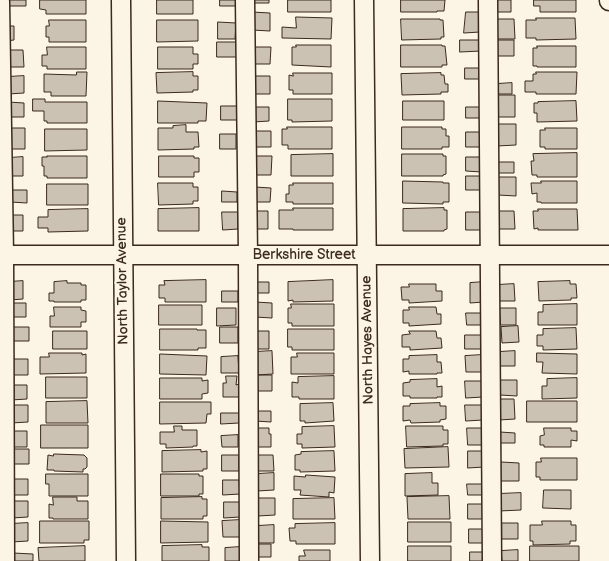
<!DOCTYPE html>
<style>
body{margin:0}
canvas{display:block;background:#fcf5e5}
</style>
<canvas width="609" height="561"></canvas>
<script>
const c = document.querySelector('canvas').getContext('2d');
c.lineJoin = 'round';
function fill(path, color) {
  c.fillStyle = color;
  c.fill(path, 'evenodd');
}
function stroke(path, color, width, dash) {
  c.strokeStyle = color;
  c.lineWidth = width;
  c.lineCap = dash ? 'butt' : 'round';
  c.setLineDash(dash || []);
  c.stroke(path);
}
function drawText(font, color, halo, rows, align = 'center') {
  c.font = font + ' "Balsamiq Sans",sans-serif';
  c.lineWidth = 4;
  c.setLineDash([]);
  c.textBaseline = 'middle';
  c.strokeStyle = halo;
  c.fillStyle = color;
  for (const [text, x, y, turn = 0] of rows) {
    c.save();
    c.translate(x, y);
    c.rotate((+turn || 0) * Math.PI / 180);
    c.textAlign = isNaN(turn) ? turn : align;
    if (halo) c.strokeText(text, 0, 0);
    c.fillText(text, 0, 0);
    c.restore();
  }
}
const building = new Path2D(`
 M8,0h18v6h-18z
 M40,0h46v14h-40v-4l-6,-1z
 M157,0h36v14h-36z
 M220,0h16v6h-16z
 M253,0h16v3h-16z
 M288,0h43v12h-43z
 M401,0h44l-1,11h-7v1h-36z
 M495,0h16v12h-15z
 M534,0h42v12h-36v-6h-6z
 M252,12l18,1v18l-18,-1z
 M466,12h13l1,20 -16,1z
 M296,17l36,1 -1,21 -49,-1v-11l14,1z
 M536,18h39l1,21 -40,1v-2h-10v-18h10z
 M401,19h39v1h3l1,17h-3v2l-39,1z
 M498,19h16l1,20h-18z
 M49,20h37v22h-37v-5h-3v-11h3z
 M157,20h41v21l-41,1z
 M218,22l18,1 -1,16h-17z
 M4,26h10v14l-9,1z
 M460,40h21v11l-21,1z
 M497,40h17v16h-17z
 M217,42h20v15h-20z
 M296,45h35v22l-39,-2v-18h4z
 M401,45h41v1h3l2,19h-5v2h-41z
 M537,46h39v21h-39v-1h-4v-18h4z
 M47,47h39v22h-39v-3h-5v-11h5z
 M158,47h35v7h5v10h-5v5h-35z
 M253,47h18l-1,17h-17z
 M7,50h16l1,17h-17z
 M465,68h15l1,11h-16z
 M77,72h10l-1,24h-35v-4h-7v-18l32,1z
 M193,72v4h5v14h-5v2l-36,1 -1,-20z
 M536,72h41l-1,22h-40v-2h-11v-11h8v-7h3z
 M293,73h39v21h-39v-4h-4v-15l4,1z
 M441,73v2h3l1,9h3v8h-7v2l-39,1 -1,-21z
 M24,76v17l-16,1 -1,-17z
 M253,76h17v18h-17z
 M512,83v11h-15v-10z
 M497,95h18v22h-18z
 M33,99h12v3h42v21h-40v-2h-3v-10h-11z
 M288,99h44v22l-40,1v-2h-4z
 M158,101l49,2 -1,18h-8v2h-40z
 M403,101h41v19h-41z
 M576,101l1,20 -40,1v-9h-3v-10h4v-1z
 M8,102l16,1v14h-16z
 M221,106h16v14h-16z
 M253,107h16v14l-16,1z
 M466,107h15v11h-15z
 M497,124h19v21l-19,1z
 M186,125v7h12l1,15h-5v2l-36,1v-22h15v-2z
 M287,127h45v22h-44v-4h-6v-16h5z
 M402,127h40v2h4v7h3v11h-7v2h-40z
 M7,128h18v21h-18z
 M545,128h32v21h-32v-2h-5v-17h5z
 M45,129h42v21l-42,1z
 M254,131h17v16h-17z
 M466,132h16v15h-16z
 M220,134h16v15h-16z
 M577,153v24h-40v-2h-5l-1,-14h3l-1,-7z
 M333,154v22h-42v-21z
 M402,154h41v2h3v18l-3,1v1h-41z
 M47,156h40v22h-40v-2h-3v-10h-2v-9h5z
 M159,156h35v2h5v14h-5v5h-35z
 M254,156h18l-1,19h-17z
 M23,157v19h-15v-18z
 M466,157h15v15l-15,-1z
 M498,162h16v11h-16z
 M466,176h17v14h-17z
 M498,177h18v19l-18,-1z
 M403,181l40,1v1h6v19h-6v2l-40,-1z
 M541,181h36v22h-36v-1h-4v-9l-5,1 -1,-11h10z
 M158,183h35v4h5v14h-5v3l-34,1z
 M293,183h40v21h-40v-2h-7v-8h3v-9h4z
 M47,184h41v21h-41z
 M255,187l16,1 -1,14h-16z
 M10,190h17v13l-17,-1z
 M222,191l15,1v10h-15z
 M199,208v23h-41v-22z
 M293,208h40v22h-40v-1h-14v-19h14z
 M444,208v2h3v19l-3,1v1h-41v-22z
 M88,209v22l-40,1v-4h-10v-11h10v-7z
 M538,209h39l1,21h-40v-2l-4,1 -1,-18h5z
 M252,211h16v18h-16z
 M497,211h17l1,18h-18z
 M222,212h16v17l-15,1z
 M466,212h16v18h-16z
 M7,215h16v16h-16z
 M206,280v22h-41v-4h-6v-13h6l-1,-4z
 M333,280v21l-40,1v-2l-5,1v-19z
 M23,281v18l-13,1 -1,-18z
 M67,281v2h14v2h5v15h-5v2h-27v-1h-5v-8h5v-11z
 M570,281v3h6l1,14h-6v2l-32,1 -1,-19z
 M254,282h15v11h-15z
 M484,282v20l-14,1v-20z
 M409,284h27v7h6v10l-33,2v-3h-7l-1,-13h8z
 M514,284l1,17h-17l-1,-16z
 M222,291h16v11h-16z
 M255,302l17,1v15l-17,-1z
 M11,303h15v14h-15z
 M291,304h43v22h-42v-3h-4v-15h3z
 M577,304v21h-39v-13h5v-7z
 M159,305h43v20h-43z
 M54,307h27v3l5,1v11h-5v5h-31v-11h4z
 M409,307h27l1,7h4v10l-32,2v-3h-6v-13h6z
 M217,308h19v17l-19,1z
 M500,308h16v17h-15z
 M466,313h16v12h-15z
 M518,326l1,16 -17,1 -1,-16z
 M12,327h17v14h-17z
 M220,327h18v16h-18z
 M576,328l1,21 -34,1v-4h-6v-11h6v-6z
 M160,329h37v1h9v18h-8v2h-38z
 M288,329h46v21h-42v-3h-4z
 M53,331h34v18h-34z
 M254,331h15v18h-15z
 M409,331h27l1,7h4l1,10 -32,2v-3h-8v-12l8,-1z
 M465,335h17v14h-17z
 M272,351l1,23 -17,1 -1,-23z
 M515,351v15h-15l-1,-14z
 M49,353h33v2l4,-1v19l-46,1v-17h9z
 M297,353h37v21h-43v-17h6z
 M537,353l40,1v20l-35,-1 1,-11h-6z
 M160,354l47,2 -1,19 -46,-1z
 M437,355v7h4l1,11h-5v1h-28v-3l-6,1v-13h6v-3z
 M482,355l1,17h-17l-1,-16z
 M238,356l1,17h-18v-16z
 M11,359h17v16h-17z
 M255,375h17v16h-17z
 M226,376h11l-1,9 3,-1v13h-16v-14h3z
 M334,376v23h-35v-2h-7v-15l6,1v-6z
 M46,377h41v21h-41z
 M160,378h42v3l6,-1v13l-6,1v5h-42z
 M577,378v20l-35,1v-13h5v-7z
 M437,379v8l5,-1v11h-5v1h-27v-2h-7v-13l7,-1v-2z
 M500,380h17v16l-17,-1z
 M465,381h18v16l-17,1z
 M11,385h16v14l-16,1z
 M499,399h15l1,20 -16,1z
 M87,401l1,22h-42v-21z
 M527,401h50v21h-50z
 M160,402h51v12h-4l-1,9 -46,1z
 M333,403l1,18 -29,2v-2h-5v-17z
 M440,403v3h6v13l-6,1v2l-29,1 -1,-3 -7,1v-15h7v-2z
 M11,405h17v17l-17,1z
 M465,405h17l1,15 -17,1z
 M255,411h16v11l-16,-1z
 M221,413h18v10l-18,1z
 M41,425h47v23h-47z
 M174,426h8v4h15v16h-4v1l-27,1v-4h-6v-12h14z
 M334,426l1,21 -33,1v-4h-5v-10h5v-7z
 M406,426h37v4h5v14h-5v2l-36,1z
 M257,428h12v6h2v13h-16z
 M467,428h16v17h-15z
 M544,428h27v3h6v10l-6,-1v7h-27v-2h-4v-9l4,-1z
 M11,431h16v16h-17z
 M500,432l15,1v10h-15z
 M238,435v12h-16l-1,-11z
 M448,447l1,20 -44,1 -1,-19z
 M11,449h18v15h-18z
 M201,450v2l6,-1v18h-4v2l-41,1v-21z
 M334,451l1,20 -35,1v-2h-5v-15l6,-1v-2z
 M468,451h15l1,16 -16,1z
 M54,454l30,1 3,3v9l-2,2h-2v3l-29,-1v-1h-7l1,-15 5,1z
 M222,455h17v16h-17z
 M257,455h16l1,16h-16z
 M541,458h36v22h-37v-3h-4v-15h5z
 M501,462l18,1v18h-18z
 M274,473v17l-17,1v-17z
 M432,473v10h6v12l-33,1v-22z
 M46,474h42v22h-39v-12h-3z
 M161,474h38v2h4v18h-4v2h-38z
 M306,475l29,2 -1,16 -5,-1v5l-29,-2 1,-5h-7v-14l11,1z
 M11,479h17v16h-17z
 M223,480h16l1,14 -17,1z
 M467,484h17v11h-16z
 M544,490h27v19l-28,-1z
 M521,493v17l-22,1 -1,-17z
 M449,496l1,23h-42l-1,-22z
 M53,497h24v4h11v18h-35v-1h-4v-14l4,1z
 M202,497v2h5v17h-4v3h-42v-21z
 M258,498h17v17l-17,1z
 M334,498l1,21h-42v-20z
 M11,501h17v16l-16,1z
 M224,502h16v15l-16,1z
 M468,504h17v15h-17z
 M240,520v17h-17l-1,-16z
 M40,521h49v19h-5v3h-44z
 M161,521l47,1v20l-47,1z
 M542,521h29v4h5v16h-6v3l-37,1v-4h-3v-16h12z
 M408,522h43v20h-43z
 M28,523v18l-17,1 -1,-18z
 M335,523v21h-39v-3h-6l-1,-13h6v-4z
 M502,523h16v16h-16z
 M274,525v18h-16l-1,-17z
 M469,529h15v14h-15z
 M257,544h14v13h-15z
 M202,545v2h7v14h-47v-15z
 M85,546v15h-46l-1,-13z
 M408,546h43v15h-43z
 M530,546h49v15h-49z
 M240,547l1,14h-16v-13z
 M304,550h26v11h-31v-5h6z
 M518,550v11h-16l-1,-10z
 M470,552h16v9h-16z
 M13,553l20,1v7h-20z`);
const minor = new Path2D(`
 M121,0l5,561
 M245,0l3,255 1,306
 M364,0l6,561
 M488,0l4,561
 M609,0v1
 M0,2l4,253 1,306
 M0,255h609`);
const streetNames = [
 ["Berkshire Street",304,255],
 ["North Taylor Avenue",123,281,-91],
 ["North Hayes Avenue",368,340,-91]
];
fill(building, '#ccc2b3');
stroke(building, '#3b2a1e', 1);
stroke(minor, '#3b2a1e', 21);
stroke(minor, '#fcf5e5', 18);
drawText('14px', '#3b2a1e', '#fcf5e5', streetNames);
</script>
